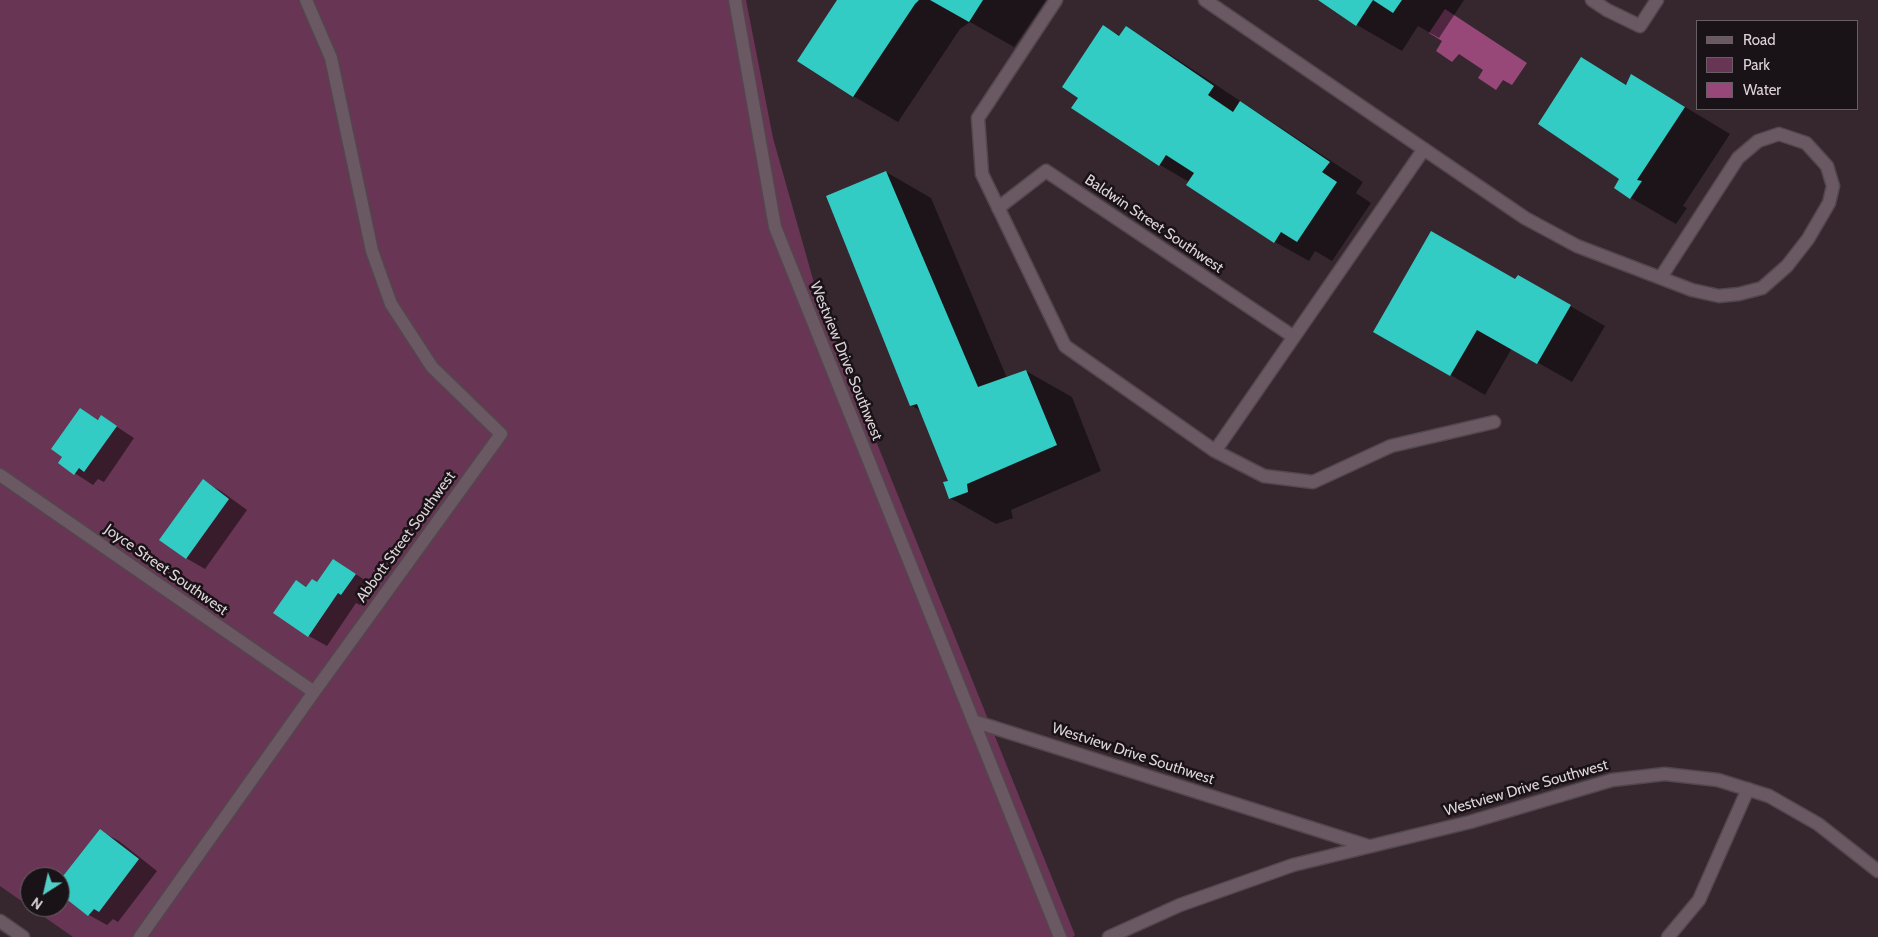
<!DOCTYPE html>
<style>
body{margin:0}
#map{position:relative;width:1878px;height:937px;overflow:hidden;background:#36272f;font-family:Cabin,sans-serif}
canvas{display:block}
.legend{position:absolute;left:1696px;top:20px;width:162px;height:90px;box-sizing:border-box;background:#191216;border:1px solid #675f64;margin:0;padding:6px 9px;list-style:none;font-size:15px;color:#ddd3d8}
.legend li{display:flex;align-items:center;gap:10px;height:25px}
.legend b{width:25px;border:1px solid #675f64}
.north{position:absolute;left:20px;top:867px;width:50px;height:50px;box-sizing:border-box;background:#191216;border:1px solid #675f64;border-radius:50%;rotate:215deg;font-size:14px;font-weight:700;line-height:20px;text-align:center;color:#ddd3d8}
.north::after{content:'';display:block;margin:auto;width:18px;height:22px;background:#54cdc7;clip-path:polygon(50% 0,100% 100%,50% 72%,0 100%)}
</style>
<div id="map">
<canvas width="1878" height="937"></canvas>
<ul class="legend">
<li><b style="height:6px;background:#6a5962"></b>Road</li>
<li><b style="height:14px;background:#693554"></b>Park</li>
<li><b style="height:14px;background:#974878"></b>Water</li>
</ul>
<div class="north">N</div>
</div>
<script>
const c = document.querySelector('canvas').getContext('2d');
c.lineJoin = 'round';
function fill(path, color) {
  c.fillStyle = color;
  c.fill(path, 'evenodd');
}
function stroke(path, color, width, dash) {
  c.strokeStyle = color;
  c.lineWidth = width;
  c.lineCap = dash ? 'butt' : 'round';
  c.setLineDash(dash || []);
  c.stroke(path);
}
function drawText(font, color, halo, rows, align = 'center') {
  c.font = font + ' Cabin,sans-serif';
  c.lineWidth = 5;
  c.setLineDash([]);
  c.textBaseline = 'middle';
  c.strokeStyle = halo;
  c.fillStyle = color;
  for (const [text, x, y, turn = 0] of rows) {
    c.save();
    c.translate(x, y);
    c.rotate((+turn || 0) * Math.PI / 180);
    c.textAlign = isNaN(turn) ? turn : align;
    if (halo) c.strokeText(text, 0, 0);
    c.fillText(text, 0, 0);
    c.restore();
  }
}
const green = new Path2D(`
 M0,0h746l27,138 45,159 257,638 -2,2h-1000l-73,-51zM30,877h30v30h-30z`);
const water = new Path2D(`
 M1445,9l82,54 -15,22 -9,-5 -7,10 -18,-12 5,-8 -24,-16 -7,8 -16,-11 6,-10 -13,-8z`);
const shadow = new Path2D(`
 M839,0h207l-32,47 -44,-25 -10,7 -62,93 -45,-26z
 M1320,0h144l-25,38 -21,-12 -16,25 -45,-26z
 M1104,27l17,9 5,-8 34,20 203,134 -7,11 15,10 -39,58 -17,-10 -6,10 -34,-19 -86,-60 -29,-17 -87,-57 7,-10z
 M1582,59l45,26 50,17 53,32 -47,72 4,2 -11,16 -45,-26 -11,-19z
 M886,172l45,26 76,180 19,-7 46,26 29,74 -90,39 2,8 -17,6 -46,-26v-16l-28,-70 -11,-7z
 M1518,276l87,50 -33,56 -60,-34 -27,47 -110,-64 141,-50z
 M80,409l19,11 3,-3 32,21 -30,44 -6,-3 -5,6 -34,-22 5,-7z
 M203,481l18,10 26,19 -42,59 -19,-11z
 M334,560l40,26 -14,19 -4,-2 -29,43 -18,-10 -12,-55 10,6 11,-3z
 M100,831l19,10 38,30 -39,51 -5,-3 -6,6 -18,-10 -29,-22z`);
const building = new Path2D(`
 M837,0h82l-4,4 -62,93 -56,-36z
 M930,0h53l-14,22z
 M1318,0h84l-9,13 -20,-13 -17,26z
 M1103,25l16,11 7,-10 88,60 -6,9 25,17 7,-11 90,61 -8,10 15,10 -40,60 -16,-10 -7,11 -88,-58 8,-12 -28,-18 -7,11 -88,-58 7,-10 -16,-11z
 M1581,57l45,28 5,-11 54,33 -48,73 5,1 -12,18 -16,-11 5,-9 -81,-55z
 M886,171l92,216 48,-17 31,75 -90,39 1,8 -19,7 -6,-17 5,-1 -31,-77 -7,2 -84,-210z
 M1431,231l84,48 3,-4 53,30 -34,59 -60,-34 -27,46 -77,-44z
 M80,408l18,12 3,-5 16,11 -33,46 -5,-4 -5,7 -16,-12 4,-6 -11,-8z
 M203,479l26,20 -43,60 -27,-19z
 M333,559l23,15 -15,21 -3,-2 -30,44 -35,-24 23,-33 10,7 6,-8 5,3z
 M100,829l39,30 -40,53 -5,-3 -6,7 -28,-22v-5l4,-6 -4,-3z`);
const service = new Path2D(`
 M1592,0l15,10 33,16 17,-26
 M1668,937l31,-37 49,-111`);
const minor = new Path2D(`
 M1056,0l-78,118 4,56 83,172 150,105 209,-302
 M1205,0l320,218 52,28 115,44 27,6 20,-2 23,-6 25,-22 21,-27 21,-36 4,-17 -6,-20 -21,-23 -27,-9 -21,7 -20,17 -77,119
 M998,208l48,-37 248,166
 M1215,451l49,25 49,6 78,-36 103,-24
 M0,475l314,217
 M140,937l174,-245 187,-258 -69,-67 -41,-63 -19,-53 -41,-193 -25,-58`);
const tertiary = new Path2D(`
 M735,0l40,227 285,710
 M973,721l395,125
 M0,921l23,16
 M1109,937l71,-32 113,-40 177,-43 142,-42 53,-6 53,6 51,16 49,28 60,47`);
const streetNames = [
 ["Baldwin Street Southwest",1154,224,34],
 ["Westview Drive Southwest",846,361,68],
 ["Abbott Street Southwest",406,537,-54],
 ["Joyce Street Southwest",166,570,35],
 ["Westview Drive Southwest",1133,754,18],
 ["Westview Drive Southwest",1526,788,-16]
];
fill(green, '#693554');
fill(water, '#974878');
fill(shadow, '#0007');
fill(building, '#33ccc5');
stroke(service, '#53464d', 15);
stroke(minor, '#53464d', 15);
stroke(tertiary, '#53464d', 15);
stroke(service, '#6a5962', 12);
stroke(minor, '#6a5962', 12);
stroke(tertiary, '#6a5962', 12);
drawText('15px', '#ddd3d8', '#191216', streetNames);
</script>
